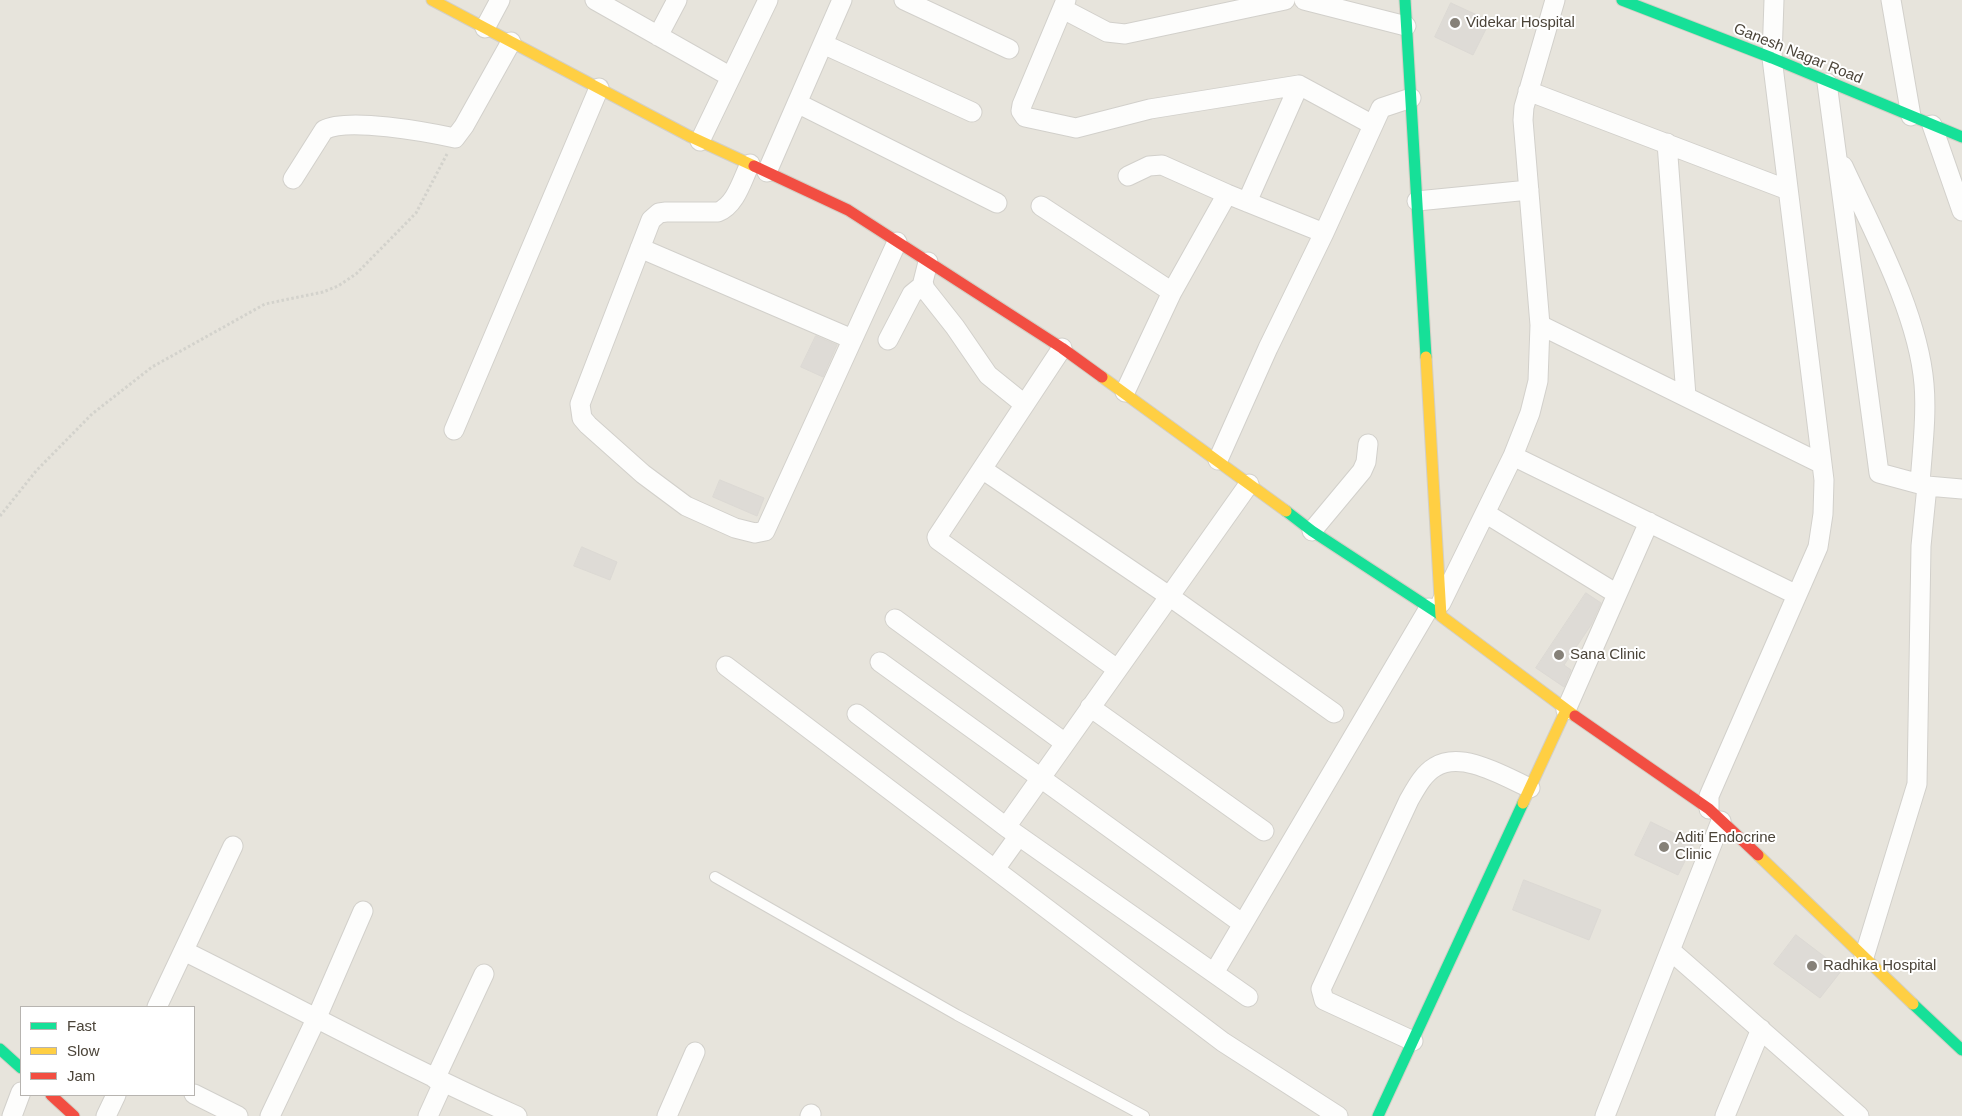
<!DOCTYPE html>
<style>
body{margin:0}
#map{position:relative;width:1962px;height:1116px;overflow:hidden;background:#f4f2ee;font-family:Helvetica,sans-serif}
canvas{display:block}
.legend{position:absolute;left:20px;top:1006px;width:175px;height:90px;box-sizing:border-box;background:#fff;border:1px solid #b7b4b0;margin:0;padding:6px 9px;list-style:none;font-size:15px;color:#4b4439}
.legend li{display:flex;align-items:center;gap:10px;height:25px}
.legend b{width:25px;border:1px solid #b7b4b0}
</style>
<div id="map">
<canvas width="1962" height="1116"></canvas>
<ul class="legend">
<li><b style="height:6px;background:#16e098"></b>Fast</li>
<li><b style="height:6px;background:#ffcf43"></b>Slow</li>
<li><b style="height:6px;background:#f24e42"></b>Jam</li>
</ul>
</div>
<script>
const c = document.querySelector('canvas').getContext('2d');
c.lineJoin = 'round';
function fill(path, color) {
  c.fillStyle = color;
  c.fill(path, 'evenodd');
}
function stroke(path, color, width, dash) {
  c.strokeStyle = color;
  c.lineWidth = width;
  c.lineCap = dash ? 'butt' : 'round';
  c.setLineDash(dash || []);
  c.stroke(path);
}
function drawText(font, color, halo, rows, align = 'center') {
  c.font = font + ' Helvetica,sans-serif';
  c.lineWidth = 4;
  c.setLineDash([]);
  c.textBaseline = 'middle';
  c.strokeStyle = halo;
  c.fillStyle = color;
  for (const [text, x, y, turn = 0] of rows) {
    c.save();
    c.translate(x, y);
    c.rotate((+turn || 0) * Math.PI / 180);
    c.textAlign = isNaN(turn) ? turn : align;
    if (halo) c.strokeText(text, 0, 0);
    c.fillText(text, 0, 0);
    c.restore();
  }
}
const residential = new Path2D(`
 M0,0h1962v1116h-1962zM21,1007h173v88h-173z`);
const building = new Path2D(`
 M1451,3l39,18 -17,34 -38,-18z
 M816,336l21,9 -14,32 -22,-10z
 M720,480l44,18 -7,18 -44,-19z
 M582,547l35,15 -7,18 -36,-14z
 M1586,593l15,10 -10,22 -27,40 7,5 -7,17 -28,-19z
 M1651,822l43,21 -16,32 -43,-20z
 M1524,880l77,30 -12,30 -76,-30z
 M1796,935l46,35 -22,28 -46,-34z`);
const path = new Path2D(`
 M0,516l36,-45 56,-57 60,-47 113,-63 58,-12 15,-6 18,-12 60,-61 31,-59`);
const lane = new Path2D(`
 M715,877l242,138 187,101`);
const street = new Path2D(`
 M595,0l136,77
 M904,0l105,49
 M1066,0l-44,105 -1,6 4,6 51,11 74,-19 149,-24 74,40
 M1304,0l102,26
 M1891,0l20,116
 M1063,9l44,23 18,2 160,-34
 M485,28l15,-28
 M658,36l19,-36
 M823,44l149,68
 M1827,83l52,390 48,13 35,3
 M1528,91l260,99
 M797,103l200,100
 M1932,125l30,86
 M700,141l68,-141
 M1667,143l19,253
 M750,164c-8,16 -14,41 -32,48h-52l-7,1 -8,7 -71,184 2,14 6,7 55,49 43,32 49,22 20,5 10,-2 132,-289
 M1843,166c30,65 75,147 81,218 3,33 -2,67 -4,100
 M767,172l75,-172
 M1128,176l21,-10 13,-1 65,29
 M293,179l31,-49c23,-13 103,2 131,8l9,-12 47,-84
 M1417,201l112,-11
 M1247,202l52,-117
 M1041,206l131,86
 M640,248l212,91
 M928,262l-5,20 2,7 30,38 33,48 36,29
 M1540,325l282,139
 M888,340l24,-46 11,-9
 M1062,348l-125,189 1,3 179,129
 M1125,392l47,-100 55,-98 97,39
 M454,430l145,-342
 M1513,456l284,139
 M1218,460l50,-112 56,-115 57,-125 30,-10
 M982,469l187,127 165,117
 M1485,513l132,81
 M1312,531l50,-60 4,-9 2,-18
 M1441,603l72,-147 17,-43 8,-32 2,-56 -17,-205 1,-13 31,-107
 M895,619l170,124
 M880,662l363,262
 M726,666l497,376 115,74
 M1090,707l174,124
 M1566,710l83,-188
 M857,714l149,113
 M1709,809v-13l109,-249 5,-33 1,-34 -52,-422 2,-58
 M995,869l23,-32
 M184,951c111,55 220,115 333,165
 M1671,951l188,165
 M1864,957l53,-173 4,-238 6,-60
 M1214,973l215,-365
 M1248,997l-242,-170 243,-343
 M157,1007l76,-161
 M1413,1041l-89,-41 -3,-11 88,-189c7,-12 14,-26 26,-33 27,-17 70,10 95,21
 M435,1079l49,-105
 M194,1094l44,22
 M12,1116l9,-24
 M106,1116l10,-21
 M270,1116l47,-99 46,-106
 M428,1116l15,-33
 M667,1116l28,-64
 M810,1116l1,-2
 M1605,1116l116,-295
 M1725,1116l36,-87`);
const fast = new Path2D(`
 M1405,0l21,357
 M1622,0l150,58 190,79
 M1286,511l26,20 127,83
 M1913,1004l49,46
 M0,1049l21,19
 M1378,1116l145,-313`);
const slow = new Path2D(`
 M432,0l257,136 65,30
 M1426,357l15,259 134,100
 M1102,377l184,134
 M1523,803l43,-93
 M1758,855l155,149`);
const jam = new Path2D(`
 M754,166l94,44 214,138 40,29
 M1575,716l134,93 49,46
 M51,1095l23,21`);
const markers = [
 [1455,23,6,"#868178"],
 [1559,655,6,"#868178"],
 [1664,847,6,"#868178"],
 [1812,966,6,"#868178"]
];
const poiNames = [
 ["Videkar Hospital",1466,23],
 ["Sana Clinic",1570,655],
 ["Aditi Endocrine",1675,838],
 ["Clinic",1675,855],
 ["Radhika Hospital",1823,966]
];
const streetNames = [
 ["Ganesh Nagar Road",1798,54,22]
];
fill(residential, '#e7e4dc');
fill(building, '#dedbd6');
stroke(building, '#dcd9d4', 1);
stroke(lane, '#d2d0cb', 12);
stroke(street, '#d2d0cb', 21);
stroke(fast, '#d3cfc5', 13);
stroke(slow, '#d3cfc5', 13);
stroke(jam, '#d3cfc5', 13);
stroke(path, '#d3d2cc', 3, [2.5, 2.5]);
stroke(lane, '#fdfdfc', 10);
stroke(street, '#fdfdfc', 19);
stroke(fast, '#16e098', 11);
stroke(slow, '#ffcf43', 11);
stroke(jam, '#f24e42', 11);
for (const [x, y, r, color] of markers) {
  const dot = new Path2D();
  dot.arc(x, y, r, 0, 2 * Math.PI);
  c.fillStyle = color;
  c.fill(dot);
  stroke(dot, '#fff', 2);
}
drawText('15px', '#4b4439', '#fff', poiNames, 'left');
drawText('15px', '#4b4439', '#fff', streetNames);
</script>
